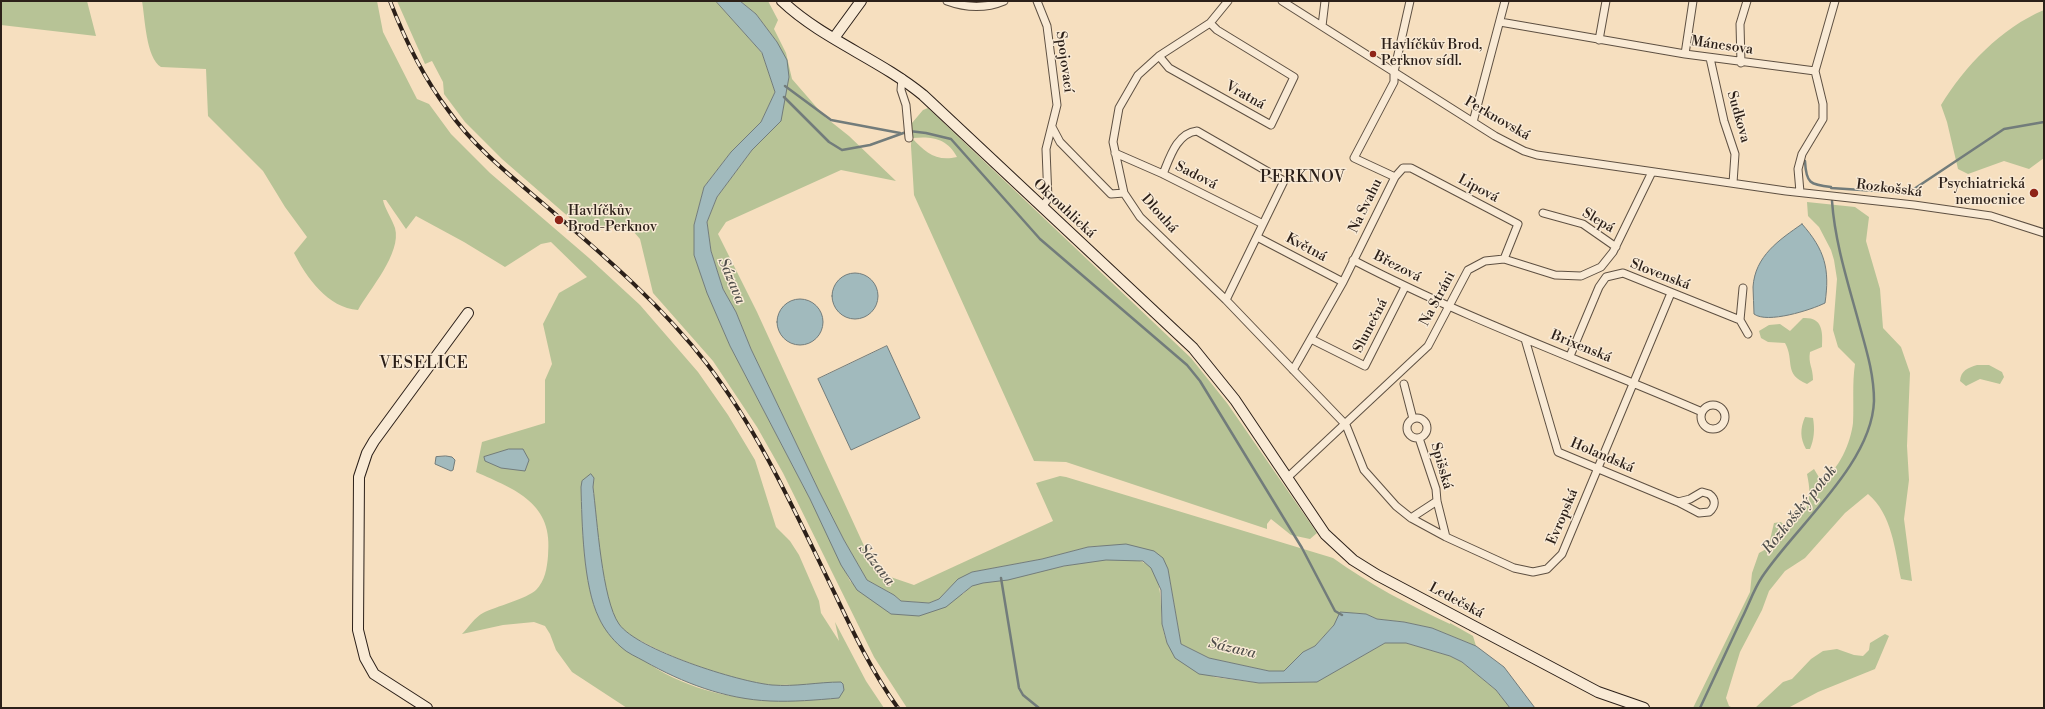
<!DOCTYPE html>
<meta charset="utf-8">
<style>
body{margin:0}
#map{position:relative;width:2045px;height:709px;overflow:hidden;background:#f6dfbf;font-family:"Libre Bodoni",serif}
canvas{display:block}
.frame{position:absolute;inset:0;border:2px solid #2c2019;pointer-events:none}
</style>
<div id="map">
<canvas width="2045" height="709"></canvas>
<div class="frame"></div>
</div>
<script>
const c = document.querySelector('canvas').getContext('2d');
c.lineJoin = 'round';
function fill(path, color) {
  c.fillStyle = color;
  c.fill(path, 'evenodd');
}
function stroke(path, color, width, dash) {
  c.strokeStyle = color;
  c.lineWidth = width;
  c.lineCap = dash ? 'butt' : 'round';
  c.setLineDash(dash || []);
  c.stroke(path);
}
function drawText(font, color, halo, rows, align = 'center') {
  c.font = font + ' "Libre Bodoni",serif';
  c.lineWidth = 3;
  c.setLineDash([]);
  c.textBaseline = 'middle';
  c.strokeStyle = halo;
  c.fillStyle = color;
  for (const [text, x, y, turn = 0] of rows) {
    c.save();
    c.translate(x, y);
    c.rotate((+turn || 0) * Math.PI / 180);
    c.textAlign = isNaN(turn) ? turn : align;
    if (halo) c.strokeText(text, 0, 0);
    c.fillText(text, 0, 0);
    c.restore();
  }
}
const green = new Path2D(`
 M1,1h86l9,35 -95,-11z
 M142,1h235l6,31 34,67 12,5 22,30 39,39 99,85 51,47 58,67 30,43 27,45 21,67 14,14 9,14 20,46 2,12 18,28 -4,-19 31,59 18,27h-257l-55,-36 -16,-22 -6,-16 -5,-8 -11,-4 -31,3 -41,9c6,-6 13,-17 21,-21 12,-6 45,-15 53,-23 9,-9 11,-22 12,-34 6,-53 -32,-66 -72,-84l6,-30 63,-19v-43l7,-16 -9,-40 16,-31 28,-16 -36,-35 -10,2 -36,23 -41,-25 -48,-26 -10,13 -20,-29h-3c1,7 9,19 12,28 7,25 -26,62 -37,82 -30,-2 -52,-33 -64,-57l13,-16 -22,-30 -22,-36 -55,-55 -2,-47 -45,-2c-15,-9 -16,-49 -19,-66zM594,478l-1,9c4,32 8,112 25,137 7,9 17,14 27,19 31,17 90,38 126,42 6,1 12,-1 18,0 17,3 34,9 50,13 -65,5 -123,5 -182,-29 -8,-5 -16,-12 -24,-18 -13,-10 -27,-18 -34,-33 -16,-33 -17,-95 -18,-131z
 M397,1h319l46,52 13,39 -14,30 -30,30 -27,35 -10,38v30l13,37 23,54 80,153 40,82 41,33 72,-20c3,-3 6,-6 9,-8 11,-6 24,-4 36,-7 27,-5 123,-34 142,-12 13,15 10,38 12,56 1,7 3,14 5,20l47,34 45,6 57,-1 69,-39h21l44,13 12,6 34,28 14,18h-603l-33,-51 -91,-184 -26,-46 -44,-66 -60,-68 -13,-54 -7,-8 -13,-5 -34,6 -84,-73 -37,-37 -21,-28 -1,-12 -11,-21 -7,3z
 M740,1h28l10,19 -4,9 12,24 6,26 33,38 24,19 47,45 -55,-11 -115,52 -8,12 39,78 119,260 38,13 139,-64 -17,-38 24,-7 6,1 267,81c36,26 76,47 117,66v-1l23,13 3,10 -44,-18 -28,-6 -27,-3 -11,-5 -12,-1 -20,12 -19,21 -12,6 -19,19h-15l-60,-13 -28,-14 -13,-75 -69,-23 -11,1 -46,12 -70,13 -20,14 -13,13 -10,4 -28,-2 -7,-6 -27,-15 -23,-40 -25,-49 -68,-142 -15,-37 -13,-23 -12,-38 -4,-29 10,-25 35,-47 29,-29 -4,-79 -21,-28z
 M2044,10v148l-15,11 -25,-8 -36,13 -10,-5 -11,-47 -6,-17c24,-39 60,-77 103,-95z
 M928,108l263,250 36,45 90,130 -7,6 -19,-4 -20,-16 -4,5v5l-201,-67 -32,-1 -120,-266 -3,-49 1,-23 11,-13zM912,138c20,-2 35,0 45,19 -21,5 -32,-5 -45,-19z
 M1807,202l48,5 14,10 -3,24 14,48 3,39 18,19 9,26 -3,73 2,34 -5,39 8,62 -11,-2c-6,-29 -9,-65 -33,-85l-23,19 -40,45 -20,13 -16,20 -7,19 -22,42 -14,46 3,8 4,2h-40l57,-116 2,-19 7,-20 9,-5 6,-25 7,-1 8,8c19,-22 24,-27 18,-56l7,-5 6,10c19,-6 31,-38 33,-56 1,-20 -1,-39 2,-59l-17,-17 -5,-17 4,-51 -3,-19 -3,-10 -12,-23 -11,-11z
 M1803,318c19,-1 20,12 19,29l-12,5c-2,12 3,15 3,28l-6,4c-24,-10 -12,-23 -22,-41l-17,-1 -7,-4 -2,-7 10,-6 11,-1 10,7z
 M1977,365h12l13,7 2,5 -4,7 -20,-5 -14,7 -6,-5c1,-11 8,-13 17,-16z
 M1805,417l8,1c2,12 1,21 -3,31h-4c-6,-11 -6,-20 -1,-32z
 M1885,634l4,2 -14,33 -57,23 -30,16h-33l28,-26 9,-3 19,-20 12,-8 14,-2 17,6 9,1 6,-6 1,-7z`);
const water = new Path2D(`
 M716,1h24l16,13 21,28 10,18 2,17 -8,44 -29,29 -35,47 -10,25 4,29 12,38 13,23 15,37 68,142 25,49 23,40 27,15 7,6 28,2 10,-4 19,-20 14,-7 70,-13 46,-12 38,-3 28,7 9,7 5,11 13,75 28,14 60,13h15l19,-19 12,-6 19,-21 6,-13 26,2 11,5 27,3 28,6 44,18 28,21 31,41h-25l-14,-18 -34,-28 -12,-6 -44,-13h-21l-68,39 -58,1 -60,-9 -24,-16 -8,-15 -5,-19 -1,-34 -10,-22 -8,-7 -37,-1 -42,6 -56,14 -25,3 -11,3 -26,21 -27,9 -28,-2 -34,-24 -16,-25 -31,-66 -80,-153 -23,-53 -13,-38v-30l10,-38 27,-35 30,-30 14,-30 -13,-39z
 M1802,224c23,26 28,45 23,79 -14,7 -58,21 -71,11 0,-9 -1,-18 -1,-27 2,-31 26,-47 49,-63z
 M832 296a23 23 0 1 1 46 0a23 23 0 1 1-46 0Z
 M777 322a23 23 0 1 1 46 0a23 23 0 1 1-46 0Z
 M887,346l33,72 -69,32 -33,-71z
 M509,449h14l6,11 -4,11 -24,-3 -16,-7 -1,-4z
 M446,456l6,1 3,3 -2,10 -2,1 -16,-7 1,-7z
 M591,474l3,4 -1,9c4,31 9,113 26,137 18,26 120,58 153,61 23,2 46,-3 69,-3l2,2 1,6 -5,8c-23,2 -46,4 -69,3 -45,-2 -87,-18 -126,-40 -7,-4 -17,-8 -23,-14 -9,-8 -17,-18 -22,-29 -16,-32 -17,-95 -18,-131l1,-6z`);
const stream = new Path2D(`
 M785,86l46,34 69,13
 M784,97l45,45 13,8 28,-5 39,-14 17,2 25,6 89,100 147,126 13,16 102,167 33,63 7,4
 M1805,161c1,22 5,24 26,26
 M1831,188l77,5 96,-64 40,-7
 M1001,578l18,110 4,7 16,13
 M1700,708c14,-30 28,-60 42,-90 7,-14 12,-29 20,-41 33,-50 110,-113 112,-176 0,-26 -7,-49 -14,-74 -11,-41 -25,-83 -28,-126`);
const street = new Path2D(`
 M947,1c19,7 38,8 57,0
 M1037,1l10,25 10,79 -11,44 2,50 -6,8
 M1228,1l-18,22 -51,33 -21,19 -19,33 -6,34 11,51 16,24 86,83 120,125 18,45 32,36 15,12 35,19 68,31 19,4 14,-3 15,-15 109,-261
 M1282,1l213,135 29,15 13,4 249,36 128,14 77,11 53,17
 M1500,22l185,32 130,17
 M1322,26l3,-25
 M1599,40l7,-39
 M1685,54l8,-53
 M1159,56l10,12 102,57 23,-48 -77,-47 -7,-7
 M1710,58l14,63 11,33 -2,29
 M1741,63l-1,-39 7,-23
 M1815,71l20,-70
 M902,78l-1,12 5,15 3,33
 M1473,122l32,-121
 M1052,127l8,15 51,52 13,-1
 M1115,153l48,21 100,50
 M1163,174c7,-17 14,-41 34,-43l87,50 -58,119
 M1395,177l-41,-19 40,-76v-10l16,-71
 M1800,192l-2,-23 4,-15 21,-35v-15l-8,-33
 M1543,213l40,11 33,23
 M1257,237l86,45
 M1353,260c113,59 233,102 349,152
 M1743,288l-3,32 8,14
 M1311,339l54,27 40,-79
 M1525,339l33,113 120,50
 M1570,356l29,-69 7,-10 17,-4 117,47
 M1293,370l50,-88 52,-105 8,-9h8l107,56 -14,35
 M1404,384l9,35
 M1701 417a12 12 0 1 1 24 0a12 12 0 1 1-24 0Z
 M1407 428a10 10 0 1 1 20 0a10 10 0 1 1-20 0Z
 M1419,438l17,51 1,12 9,36
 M1287,478l141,-132 40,-76 17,-9 19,-2 51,16 26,1 20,-9 12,-15 39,-80
 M1702,492l7,2c7,5 7,12 0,18l-10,1 -21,-11 12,-3z
 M1411,518l26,-17`);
const secondary = new Path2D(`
 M782,1c40,38 97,58 141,94l270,253 42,52 90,134 28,26 24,15 221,117 46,16
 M834,38l27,-37
 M427,708l-53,-34 -9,-16 -7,-28 1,-153 8,-24 7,-12 94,-128`);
const rail = new Path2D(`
 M390,1c15,39 33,76 58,109 28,40 68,70 105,102 55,47 109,94 154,152 53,69 89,150 127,228 19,40 38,80 64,116`);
const markers = [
 [1373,54,4,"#8f2418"],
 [2034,193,5,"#8f2418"],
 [559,220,5,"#8f2418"]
];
const poiNames = [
 ["Havlíčkův Brod,",1381,46],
 ["Perknov sídl.",1381,62],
 ["Psychiatrická",2025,185,"right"],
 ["nemocnice",2025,201,"right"],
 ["Havlíčkův",568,212],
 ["Brod-Perknov",568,228]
];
const streetNames = [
 ["Mánesova",1722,46,8],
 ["Spojovací",1064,62,82],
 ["Vratná",1245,96,29],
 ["Sudkova",1738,117,74],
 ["Perknovská",1497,119,30],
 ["Sadová",1196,176,27],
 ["Lipová",1478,189,28],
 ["Rozkošská",1889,189,7],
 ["Na Svahu",1366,206,-64],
 ["Okrouhlická",1064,209,43],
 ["Dlouhá",1159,214,48],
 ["Slepá",1598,221,30],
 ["Květná",1306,248,28],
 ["Březová",1397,267,27],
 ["Slovenská",1660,275,21],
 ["Na Stráni",1438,299,-62],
 ["Slunečná",1371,326,-63],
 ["Brixenská",1581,347,22],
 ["Holandská",1602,456,23],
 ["Spišská",1441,466,74],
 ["Evropská",1563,517,-67],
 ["Ledečská",1456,601,28]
];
const waterNames = [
 ["Sázava",731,281,67],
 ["Rozkošský potok",1800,510,-51],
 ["Sázava",876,565,52],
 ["Sázava",1232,649,13]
];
const quarterNames = [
 ["PERKNOV",1303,178],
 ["VESELICE",424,364]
];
fill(green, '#b7c396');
fill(water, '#a1babd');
stroke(water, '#727c7b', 1);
stroke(stream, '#727c7b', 2.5);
stroke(street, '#5e5042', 9);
stroke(secondary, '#2c2019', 12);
stroke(street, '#f9ead5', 7);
stroke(secondary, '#f9ead5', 10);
stroke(rail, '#2c2019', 4);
stroke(rail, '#f9ead5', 2.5, [8]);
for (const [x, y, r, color] of markers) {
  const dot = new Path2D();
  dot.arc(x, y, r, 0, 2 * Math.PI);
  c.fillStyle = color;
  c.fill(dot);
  stroke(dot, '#f9ead5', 1.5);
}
drawText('14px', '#2c2019', '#f9ead5', poiNames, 'left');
drawText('14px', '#2c2019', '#f9ead5', streetNames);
drawText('italic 15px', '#4f4e4a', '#f9ead5', waterNames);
c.letterSpacing = '1px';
drawText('16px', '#2c2019', '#f9ead5', quarterNames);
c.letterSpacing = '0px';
</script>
